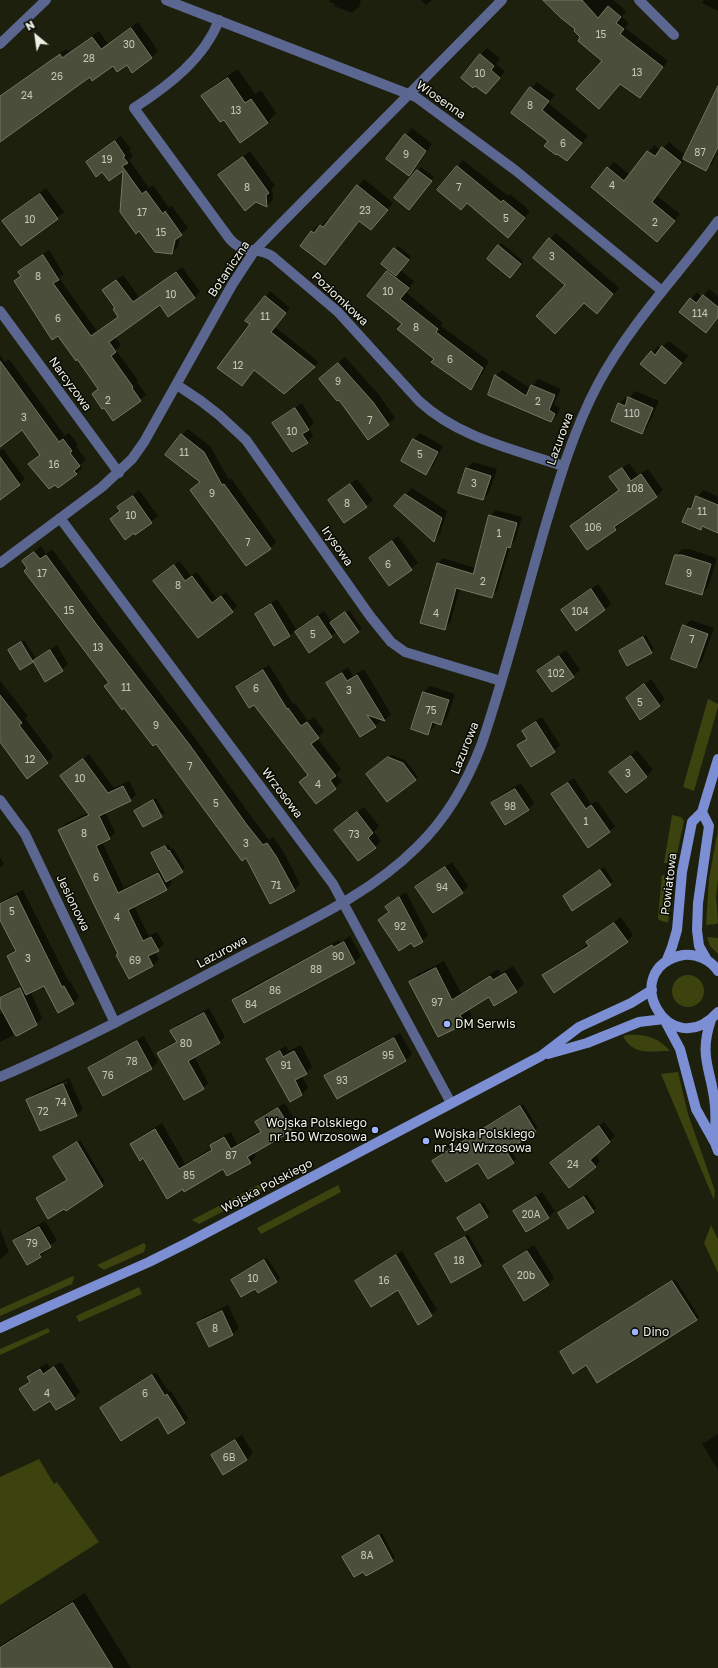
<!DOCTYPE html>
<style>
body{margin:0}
#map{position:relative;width:718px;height:1668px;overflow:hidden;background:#1d200d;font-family:"Golos Text",sans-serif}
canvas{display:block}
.north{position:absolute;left:16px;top:16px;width:40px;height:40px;-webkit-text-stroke:3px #080903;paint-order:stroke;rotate:331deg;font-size:11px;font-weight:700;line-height:16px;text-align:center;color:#eef1e5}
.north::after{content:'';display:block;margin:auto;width:14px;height:18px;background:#eef1e5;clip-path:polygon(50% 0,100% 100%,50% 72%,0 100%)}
</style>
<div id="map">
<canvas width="718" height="1668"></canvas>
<div class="north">N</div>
</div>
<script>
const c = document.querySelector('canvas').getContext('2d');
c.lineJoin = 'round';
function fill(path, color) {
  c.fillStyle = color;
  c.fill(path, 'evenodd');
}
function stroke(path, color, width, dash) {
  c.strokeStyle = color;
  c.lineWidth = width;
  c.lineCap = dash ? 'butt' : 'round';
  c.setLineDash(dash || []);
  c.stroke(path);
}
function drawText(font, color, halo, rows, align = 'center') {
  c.font = font + ' "Golos Text",sans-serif';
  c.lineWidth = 3;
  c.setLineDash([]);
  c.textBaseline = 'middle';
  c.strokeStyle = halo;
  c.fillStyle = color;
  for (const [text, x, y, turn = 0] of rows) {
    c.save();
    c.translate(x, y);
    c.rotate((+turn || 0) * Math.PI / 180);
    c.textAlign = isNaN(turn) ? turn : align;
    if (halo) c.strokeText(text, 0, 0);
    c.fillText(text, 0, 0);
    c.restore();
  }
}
const green = new Path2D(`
 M708,699l10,5v3l-24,84 -11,-4z
 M672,815l9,2 3,4 -8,38 -4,4h-8z
 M718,829v50l-2,18 2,24 -1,3 -11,1 3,-46z
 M662,875l7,2 4,4 -5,42 -9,-3 -1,-3z
 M707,937l11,1v16l-8,-8z
 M672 991a16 16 0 1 1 32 0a16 16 0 1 1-32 0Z
 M627,1035c17,-1 31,2 43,16 -20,0 -37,5 -47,-15z
 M678,1072l10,42 27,77 -1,9 -53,-126z
 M264,1182l1,2 -1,6 -65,34 -7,-4z
 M338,1185l3,7 -80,42 -4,-6z
 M711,1225l7,14v34l-14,-30z
 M144,1243l2,3 -2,6 -40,18 -7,-5z
 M73,1276l1,2 -2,6 -72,32v-7z
 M139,1287l3,7 -63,28 -3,-6z
 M48,1328l2,4 -50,23v-6z
 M39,1459l15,25 3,-2 42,60 -99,63v-128z`);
const shadow = new Path2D(`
 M330,0h31l-2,7 -7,6 -18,-7 1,-2 -6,-2z
 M421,0h11l-6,5z
 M545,0h68l13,11 -4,6 7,6 -4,5 43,33 -23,30 -42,-31 -21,-23 -6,-8z
 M704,0h14v11l-16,-8z
 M138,22l20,29 -6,6 -20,14 -5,-7 -14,1 -23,11 -90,63v-44l66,-46 3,3 30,-21 9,13z
 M487,48l13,11 -4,5 9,7 -19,22 -6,-38z
 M238,69l17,25 6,-4 15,23 -9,10 -43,-4 -21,-23 9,-9z
 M537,82l18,13 -7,8 40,33 -21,24 -18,-19 -37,-28z
 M718,88v62l-6,14 -6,5 -22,-10 -27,37 23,18 -23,27 -65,-54 22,-25 16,13 24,-30 7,6 8,-9 17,14z
 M412,128l20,16 -17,25 -6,6 -22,-16z
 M121,136l10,13 -2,1 4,6 -4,4 20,28 4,-3 16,23 3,-2 16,22 -8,7 -2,12 -7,6 -31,-23 -19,-19 3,-42 -15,11 -7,-9 -15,-9z
 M250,151l25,35 -3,2 1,12 -6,6 -11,-5 -37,-26z
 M463,160l45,36 2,-2 20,17 -16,19 -46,-28 -11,-35z
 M421,167l13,10 -22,29 -16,-8z
 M364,179l29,24 -16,20 -17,-2 -35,43 -14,-32 7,-7 2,2 7,-7 2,1z
 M46,188l18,24 -43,33 -17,-24z
 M556,233l63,55 -16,18 -36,-21 -17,-46z
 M501,243l22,18 -10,13 -14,-28z
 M398,246l13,10 -11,14 14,11 -8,11 37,31 -2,3 48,35 -12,22 -6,6 -36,-30 -32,-35 -15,-52 2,-2 -8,-6z
 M49,250l15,24 -5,4 38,53 21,-15 -2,-8 -13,-18 20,-15 16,22 43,-30 18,25 -6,5 -34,7 -45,33 6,8 -5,5 22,30 -1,2 9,13 -6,5 -47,-6 6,-6 -40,-54 -44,-53 6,-6 -2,-3 6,-6z
 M709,289l9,7v21l-6,8 -21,-26 6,-7 5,5z
 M270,291l20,17 -15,19 44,35 -5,4 -59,3 -13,16 9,-61 -5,-3z
 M669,341l19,15 -17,21 -29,-13 16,-18 3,2z
 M0,355l5,7 4,-3 56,77 4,-3 9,11 -2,2 10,14 -6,5 2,3 -6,6 -46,-10 11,-10 -18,-25 -23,-13z
 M345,357l34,38 16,23 -27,21 -42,-66z
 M502,370l29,19 7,-10 23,10 -7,15 6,4 -3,7 -6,6 -55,-45z
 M635,391l24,10 -11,25 -6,7 -23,-29 6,-6 4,1z
 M302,403l12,20 -5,5 4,8 -6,6 -14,9 -19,-28 6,-6z
 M188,429l22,17 19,34 2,-2 45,64 -6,6 -79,-58 9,-9 -18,-46z
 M420,433l23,13 -11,21 -7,6 -23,-12 12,-22z
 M3,449l22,30 -25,20v-48z
 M473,462l24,7 -8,24 -6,6 -24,-7 8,-24z
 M629,463l9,12 10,-6 15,21 -7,7 -36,24 2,2 -7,6 -44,-3 6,-7 42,-30 -8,-12z
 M357,479l16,21 -7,6 -37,-6z
 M412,488l35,23 -7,23 -6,6 -29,-45z
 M139,490l19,26 -22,18 -25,-15 9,-9 -2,-3z
 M703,490l15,7v26l-14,3 -4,3 -11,-20z
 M496,510l26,7 -7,24 -4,3 -14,47 -6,6 -31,-9 -10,35 -6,6 -6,-65 5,-6 32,10 15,-52z
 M398,536l20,27 -28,22 -20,-27z
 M41,546l5,8 6,-5 51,70 92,119 58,81 16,21 4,-3 9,12 18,35 -6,6 -48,-33 -90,-115 -50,-56 4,-4 -87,-121z
 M682,549h7l28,9 -9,29 -6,7 -26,-38z
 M179,561l12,15 6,-4 20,27 9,-7 11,14 -5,5 -78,-30z
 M598,584l13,19 -6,7 -29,20 -14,-20 7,-6z
 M277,599l19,30 -6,7 -34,-22 6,-6z
 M349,610l13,19 -17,12 -8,-10 -6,5 -35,-4 6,-6 22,-15 8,12z
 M691,620l23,8 -12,33 -6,6 -12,-41z
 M646,635l8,14 -3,3 -31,-1z
 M24,640l12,19 21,-14 11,19 -6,6 -17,10 -12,-20 -1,1 -20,-13z
 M566,650l14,20 -7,6 -35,-5 7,-6z
 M269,665l24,39 2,-1 13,18 6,-4 10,14 -7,7 24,31 -5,5 6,8 -26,20 -7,-28 -55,-70 -17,-17 7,-7z
 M348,667l5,9 11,-7 27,45 -6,6 -5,-2 1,2 -6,7 -48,-44 6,-6z
 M651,679l14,20 -6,6 -32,-7z
 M0,681l28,35 -3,2 28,38 -6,7 -47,-22z
 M430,686l25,8 -8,24 -6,6 -5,-2 -2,5 -6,6 -15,-4 11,-37z
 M542,717l18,28 -6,6 -36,-6 9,-8 -4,-6 6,-6z
 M637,750l16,20 -7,6 -35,-4z
 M89,754l25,34 15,-7 7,14 -6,5 -25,12 10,20 -5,6 -8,4 22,46 37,-18 -9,-17 16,-9 3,5 2,-1 12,20 -15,10 2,5 -5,6 -33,17 15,30 8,-4 7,12 -9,8 4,7 -6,6 -23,12 -70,-147 5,-6 23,-11 -27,-37z
 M392,755l13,5 13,17 -3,3 -45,-9z
 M574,778l17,26 6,-3 18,25 -5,5 -58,-37z
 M521,783l13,20 -6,7 -36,-6 6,-7z
 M156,798l9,15 -21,13 -9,-15z
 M364,807l15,19 -5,6 7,9 -6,6 -39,-17z
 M0,857l4,7 -4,4z
 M452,862l16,24 -6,7 -46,-6 7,-6z
 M604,867l9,14 -3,3 -43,10z
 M23,890l46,92 1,-1 9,16 -6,7 -28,-19 -14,7 11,26 -6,6 -36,18v-28l4,-2 -4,-7v-7l4,-4 18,-9 -14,-29 8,-7 -16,-32v-15z
 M406,892l22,43 -6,6 -10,1 -33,-22 10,-9 -3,-4 7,-7z
 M621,917l12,18 -6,6 -83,34 6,-6 39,-25 -1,-2 6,-6z
 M350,936l11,20 -6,6 -111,60 -11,-21 6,-7 100,-54 1,2z
 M444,961l17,32 37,-24 3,4 12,-7 11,17 -7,8 -22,14 -6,-10 -21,13 4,7 -8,8 -54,-41 8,-8z
 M209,1008l16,29 -6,5 -25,14 14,27 -5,5 -44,-35 5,-5 13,-7 -5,-10 5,-6z
 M400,1033l12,21 -6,6 -69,38 -12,-21 7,-7z
 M144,1036l14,26 -6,6 -49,27 -14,-27 7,-6z
 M301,1045l11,22 -10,9 6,12 -6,7 -34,-36 6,-6 12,-7 3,5z
 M69,1078l14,31 -7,6 -48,-15 6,-6zM67,1081l1,2 -34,15v-3z
 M285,1103l12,21 -6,6 -37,22 2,4 -5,6 -5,-10 -2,1 6,9 -27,6 -40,20 -40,-31 -12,-13 7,-6 24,-15 23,41 27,-16 -1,-3 6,-6 14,-7 6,12 24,-14 -5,-7 6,-7z
 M523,1104l15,24 -29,20 7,11 -3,3 -77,-4z
 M604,1122l11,14 -20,18 5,7 -5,6 -44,-4z
 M80,1140l25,42 -39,28 -29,-12 31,-19 -14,-22z
 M542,1192l13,19 -6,6 -35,-5 7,-7z
 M587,1194l9,14 -3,3 -34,2z
 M483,1202l7,11 -25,17 -7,-11z
 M45,1221l12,19 -11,9 1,1 -7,7 -26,-16 6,-6z
 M0,1229l9,23 -9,7z
 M468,1234l16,28 -32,20 -16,-28z
 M534,1245l20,33 -6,6 -44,-18 6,-6z
 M402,1251l35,59 -18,13 -21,-34 -42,-8 6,-5z
 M267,1258l13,20 -3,3 -18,11 -3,-5 -21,-10z
 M675,1279l24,38 -3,2 -109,45 -26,-12z
 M228,1305l11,23 -6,6 -24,12 -11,-23 6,-6z
 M61,1362l19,30 -6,6 -53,-9 9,-8 -2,-4 6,-6 13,-8 3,5z
 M156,1372l13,20 2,-1 17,27 -4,4 -26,-7 -57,-7z
 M718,1434v36l-16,-26z
 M242,1435l11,18 -6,6 -24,15 -11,-19 6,-6z
 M382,1533l13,25 -2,2 -30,10 -19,-13z
 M85,1593l46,75h-130l-1,-22 4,-3z`);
const building = new Path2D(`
 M543,0h39l16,18 10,-12 13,11 -5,6 8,6 -4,5 43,33 -23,31 -20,-14 -21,25 -23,-20 26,-28 -24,-20 2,-4 -6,-6 1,-2 -14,-11z
 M131,28l21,30 -20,15 -5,-8 -10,7 -4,-6 -21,15 -2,-4 -90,65v-46l60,-42 2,4 30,-21 9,12z
 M480,54l14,12 -3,4 9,8 -14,16 -11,-8 -2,2 -12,-10z
 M228,78l17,25 6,-4 17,24 -28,20 -16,-23 -4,2 -19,-26z
 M718,86v61l-12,24 -23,-12z
 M530,87l19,14 -7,9 40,33 -15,18 -10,-7 -1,1 -12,-9 4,-5 -37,-28z
 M405,134l21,17 -17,25 -23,-17z
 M115,141l10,15 -2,1 5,6 -6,3 20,28 4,-3 17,23 2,-3 17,24 -7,5 -3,14 -17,-2 -16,-21 -3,3 -16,-22 3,-41 -14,10 -7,-9 -6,5 -10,-15z
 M662,147l19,15 -29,40 23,19 -18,21 -66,-55 16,-20 17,14 23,-30 8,5z
 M243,157l26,36 -3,2 1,12 -11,-5 -11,9 -27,-36z
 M457,166l44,36 2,-2 22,18 -17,20 -41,-35 -6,7 -24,-20z
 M417,170l15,11 -23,29 -15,-12z
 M357,185l31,25 -17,20 -12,-9 -34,44 -25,-19 11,-15 3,2 6,-8 3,2z
 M40,194l18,25 -37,27 -19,-25z
 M549,238l64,56 -16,20 -13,-11 -29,31 -19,-18 29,-31 -32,-27z
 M498,245l23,19 -11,14 -23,-19z
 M394,248l15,12 -13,16 -15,-12z
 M43,255l16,25 -6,3 38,53 27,-19 -5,-8 2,-1 -13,-18 14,-10 17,22 43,-30 19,26 -27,19 -8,-12 -51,37 7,10 -5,4 22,31 -1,1 9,13 -28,20 -9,-13 -2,1 -10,-15 6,-5 -21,-30 -1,2 -18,-25 -6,4 -38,-59 7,-5 -3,-4z
 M387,271l22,17 -9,11 38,30 -2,3 47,36 -12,22 -40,-28 3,-3 -37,-30 5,-5 -35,-28z
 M703,295l15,12v10l-12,16 -27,-21 11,-14 6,5z
 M265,296l21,17 -15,19 44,35 -31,27 -30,-24 -12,16 -25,-18 33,-44 -5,-3z
 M662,346l20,17 -17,21 -25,-20 11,-13 4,4z
 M0,361l59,81 4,-3 9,12 -2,2 10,13 -6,5 3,3 -19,14 -3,-3 -6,4 -21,-25 12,-9 -18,-25 -22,17z
 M338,363l35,39 16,23 -21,15 -29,-40 -2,1 -18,-22z
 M495,375l31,21 5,-11 24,10 -6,15 6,4 -4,8 -63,-27z
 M628,397l25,11 -11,26 -31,-13 7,-18 7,3z
 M295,408l14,22 -7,4 6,9 -16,9 -20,-29z
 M181,434l23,18 18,33 2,-1 47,65 -25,17 -56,-76 10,-8 -35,-27z
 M413,439l25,13 -12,23 -25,-14z
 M0,457l20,28 -20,15z
 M466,468l25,8 -8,24 -25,-7z
 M622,468l9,13 10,-7 16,23 -43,30 2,3 -29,20 -17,-24 49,-36 -10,-13z
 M350,484l17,23 -23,16 -16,-23z
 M405,494l37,24 -8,24 -40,-36z
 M133,496l19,27 -17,12 -1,-2 -9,7 -15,-21 10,-8 -3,-4z
 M696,496l22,9v28l-16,-7 -1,4 -19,-8 6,-14 3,1z
 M489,515l28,8 -7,25 -3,-1 -15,51 -36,-10 -11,42 -25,-7 17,-60 36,11z
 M392,541l20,29 -23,16 -20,-28z
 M34,552l6,7 6,-4 51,70 92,119 58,81 16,20 4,-2 9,13 19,35 -25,13 -24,-46 -4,3 -86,-117 -3,2 -29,-38 -2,2 -18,-24 5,-3 -85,-112 3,-3 -5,-7z
 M675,555h7l29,9 -9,31 -36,-11z
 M174,565l11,16 7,-5 20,27 9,-7 12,16 -35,26 -45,-57z
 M591,589l14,21 -29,21 -15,-21z
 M271,604l19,32 -16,10 -19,-32z
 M345,612l14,20 -15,11 -14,-20z
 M318,616l14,21 -23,16 -14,-21z
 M683,625l25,9 -12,34 -25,-9z
 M643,637l9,16 -25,13 -8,-15z
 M21,642l12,20 -13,8 -12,-20z
 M50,650l13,21 -18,11 -12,-21z
 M559,656l15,21 -22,15 -15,-21z
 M263,670l24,39 1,-1 13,18 6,-4 12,16 -8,6 25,32 -6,4 6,9 -20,15 -17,-22 9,-7 -54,-70 -5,3 -13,-21z
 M342,673l5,8 10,-6 28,46 -18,-6 9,12 -16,10 -34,-54z
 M644,684l16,22 -20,14 -14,-22z
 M423,692l26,8 -8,25 -9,-3 -4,13 -17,-6z
 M0,695l22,28 -3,2 29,38 -21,16 -27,-37z
 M536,722l19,30 -24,15 -14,-22 10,-6 -5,-8z
 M631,756l16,21 -21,16 -17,-21z
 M388,757l15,6 13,17 -29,22 -21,-28z
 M83,759l25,34 15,-7 8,15 -32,15 11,23 -14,7 22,47 40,-20 9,17 -39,20 15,31 8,-4 8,14 -11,5 5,10 -24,13 -13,-24 2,-1 -60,-124 31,-15 -29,-39z
 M568,783l18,26 5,-4 19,27 -22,16 -37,-54z
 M515,789l14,21 -24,15 -14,-22z
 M153,800l9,17 -19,10 -9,-16z
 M357,812l16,21 -5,5 8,10 -18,13 -24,-31z
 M165,846l3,5 1,-1 14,22 -17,10 -15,-29z
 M445,867l18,26 -30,20 -18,-26z
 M600,870l11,15 -39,26 -9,-15z
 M17,896l45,91 2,-1 10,18 -16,9 -14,-27 -18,9 -19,-39 9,-5 -16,-31v-16z
 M399,897l24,45 -9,5 -3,-4 -12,8 -21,-31 11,-8 -4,-5z
 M614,923l14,19 -74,51 -12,-18 47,-29 -3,-4z
 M344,942l11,21 -111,60 -12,-23 100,-55 1,2z
 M436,968l16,32 38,-24 3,4 12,-7 12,19 -23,14 -5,-9 -29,18 5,9 -27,13 -29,-55z
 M20,988l17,37 -20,11 -2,-1 -15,-28v-9z
 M204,1013l16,30 -32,18 16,28 -20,11 -27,-47 20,-11 -7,-11z
 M394,1038l12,23 -69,38 -13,-23z
 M137,1041l15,28 -49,27 -15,-28z
 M280,1051l3,6 11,-6 13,23 -12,6 7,15 -12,7 -24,-43z
 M63,1084l14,32 -37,15 -14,-31z
 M520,1106l16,26 -30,19 8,12 -26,16 -10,-16 -32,19 -14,-21z
 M278,1108l14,23 -45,26 4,6 -24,13 -4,-7 -39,23 -1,-3 -16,10 -24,-41 -3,3 -10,-17 25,-15 24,40 33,-19 -2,-5 14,-8 7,12 30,-17 -6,-10z
 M599,1126l11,16 -20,18 6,7 -27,21 -19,-25z
 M77,1142l26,44 -37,25 -2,-2 -16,10 -12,-21 31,-18 -14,-23z
 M536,1197l13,21 -23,14 -13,-21z
 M584,1197l10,15 -26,17 -10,-16z
 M480,1204l8,13 -23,14 -8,-13z
 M39,1227l12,20 -12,7 2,3 -14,8 -14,-24z
 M465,1237l16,29 -30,17 -16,-29z
 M527,1251l22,34 -25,16 -21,-35z
 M396,1255l36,61 -14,9 -20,-35 -27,17 -16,-26z
 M264,1260l13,22 -19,11 -3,-4 -14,8 -10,-17z
 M672,1281l25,39 -100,63 -11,-18 -13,9 -13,-22z
 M222,1311l11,24 -24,12 -12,-24z
 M54,1367l21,32 -19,11 -6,-9 -16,10 -15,-22 11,-7 -3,-5 13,-8 3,5z
 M152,1375l13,21 2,-2 18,29 -17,11 -10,-17 -37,24 -21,-33z
 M235,1440l12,20 -24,15 -12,-20z
 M379,1535l14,26 -27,15 -3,-4 -9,5 -12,-20z
 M73,1603l40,65h-113v-20z`);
const street = new Path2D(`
 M166,0l250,97 99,73 147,121
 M639,0l35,35
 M219,20c-15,39 -51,66 -85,88l95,130c14,17 26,8 43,18l66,56 81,89c40,37 94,48 144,65
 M0,44l46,-44
 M0,311l119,162
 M177,385l24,16 18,14 27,25 124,176 21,26 14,10 96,29
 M60,518l273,366 118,219
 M0,563l102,-76 30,-28 12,-17 88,-157 23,-35 247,-250
 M0,800l25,34 90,189
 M0,1077c84,-36 165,-80 246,-123 59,-31 123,-59 171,-107 30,-29 50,-64 65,-104 23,-68 41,-139 61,-209 15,-51 30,-103 55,-150 32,-60 80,-109 120,-163`);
const secondary = new Path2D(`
 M702,812l7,14 -11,77 -1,27 2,16 8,14
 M666,962l6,-15 5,-17 5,-58 10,-50 10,-10 16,-53
 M718,971c-7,-11 -22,-18 -35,-16 -67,14 -14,111 35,57
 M711,1020c-13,38 1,50 4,86 1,11 0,23 0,35
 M548,1054l39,-11 52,-21 25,-3 16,30 16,60 19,34 3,8
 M0,1328l149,-66 40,-20 352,-186 38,-29 52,-24 21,-13`);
const markers = [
 [447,1024,4,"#a0b3fd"],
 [375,1130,4,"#a0b3fd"],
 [426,1141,4,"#a0b3fd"],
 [635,1332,4,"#a0b3fd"]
];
const numberNames = [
 ["15",601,35],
 ["30",129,45],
 ["28",89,59],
 ["13",637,73],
 ["10",480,74],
 ["26",57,77],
 ["24",27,96],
 ["8",530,106],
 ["13",236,111],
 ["6",563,144],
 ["87",700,153],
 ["9",406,155],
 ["19",107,160],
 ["4",612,186],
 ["8",247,188],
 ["7",459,188],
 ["23",365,211],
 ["17",142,213],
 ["5",506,219],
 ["10",30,220],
 ["2",655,223],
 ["15",161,233],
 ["3",552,257],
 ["8",38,277],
 ["10",388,292],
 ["10",171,295],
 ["114",700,314],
 ["11",265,317],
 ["6",58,319],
 ["8",416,328],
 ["6",450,360],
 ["12",238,366],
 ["9",338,382],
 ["2",108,401],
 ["2",538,402],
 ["110",632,414],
 ["3",24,418],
 ["7",370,421],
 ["10",292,432],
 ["11",184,453],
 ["5",420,455],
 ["16",54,465],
 ["3",474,484],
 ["108",635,489],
 ["9",212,494],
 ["8",347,504],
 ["11",702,512],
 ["10",131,516],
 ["106",593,528],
 ["1",499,534],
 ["7",248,543],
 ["6",388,565],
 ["17",42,574],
 ["9",689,574],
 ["2",483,582],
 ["8",178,586],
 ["15",69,611],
 ["104",580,612],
 ["4",436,614],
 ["5",313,635],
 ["7",692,640],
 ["13",98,648],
 ["102",556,674],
 ["11",126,688],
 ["6",256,689],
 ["3",349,691],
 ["5",640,703],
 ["75",431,711],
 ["9",156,726],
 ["12",30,760],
 ["7",190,767],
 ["3",628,774],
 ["10",80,779],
 ["4",318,785],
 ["5",216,804],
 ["98",510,807],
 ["1",586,822],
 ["8",84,834],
 ["73",354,835],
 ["3",246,844],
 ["6",96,878],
 ["71",276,886],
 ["94",442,888],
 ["5",12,912],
 ["4",117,918],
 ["92",400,927],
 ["90",338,957],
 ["3",28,959],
 ["69",135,961],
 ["88",316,970],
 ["86",275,991],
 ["97",437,1003],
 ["84",251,1005],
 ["80",186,1044],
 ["95",388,1056],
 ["78",132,1062],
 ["91",286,1066],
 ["76",108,1076],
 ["93",342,1081],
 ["74",61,1103],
 ["72",43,1112],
 ["87",231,1156],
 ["24",573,1165],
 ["85",189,1176],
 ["20A",531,1215],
 ["79",32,1244],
 ["18",459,1261],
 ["20b",526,1276],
 ["10",253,1279],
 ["16",384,1281],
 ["8",215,1329],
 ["4",47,1394],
 ["6",145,1394],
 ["6B",229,1458],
 ["8A",367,1556]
];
const streetNames = [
 ["Wiosenna",441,100,35],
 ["Botaniczna",229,269,-56],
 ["Poziomkowa",340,299,43],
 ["Narcyzowa",70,384,54],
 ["Lazurowa",560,439,-70],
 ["Irysowa",337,546,55],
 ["Lazurowa",465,748,-68],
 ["Wrzosowa",282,793,53],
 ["Powiatowa",669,884,-83],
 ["Jesionowa",73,903,64],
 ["Lazurowa",222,952,-28],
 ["Wojska Polskiego",267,1186,-28]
];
const poiNames = [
 ["DM Serwis",455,1024],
 ["Wojska Polskiego",367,1123,"right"],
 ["nr 150 Wrzosowa",367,1137,"right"],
 ["Wojska Polskiego",434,1134],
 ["nr 149 Wrzosowa",434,1148],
 ["Dino",643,1332]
];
fill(green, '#3c430e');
fill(shadow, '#0007');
fill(building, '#4a4e3a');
stroke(building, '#747963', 1);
stroke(street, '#5b6691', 10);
stroke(secondary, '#7d8fd4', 10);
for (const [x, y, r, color] of markers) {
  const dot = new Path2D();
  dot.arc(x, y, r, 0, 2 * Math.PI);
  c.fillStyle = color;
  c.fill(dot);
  stroke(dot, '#080903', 1.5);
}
drawText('10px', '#c5c8ba', null, numberNames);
drawText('12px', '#eef1e5', '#080903', streetNames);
drawText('12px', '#eef1e5', '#080903', poiNames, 'left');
</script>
